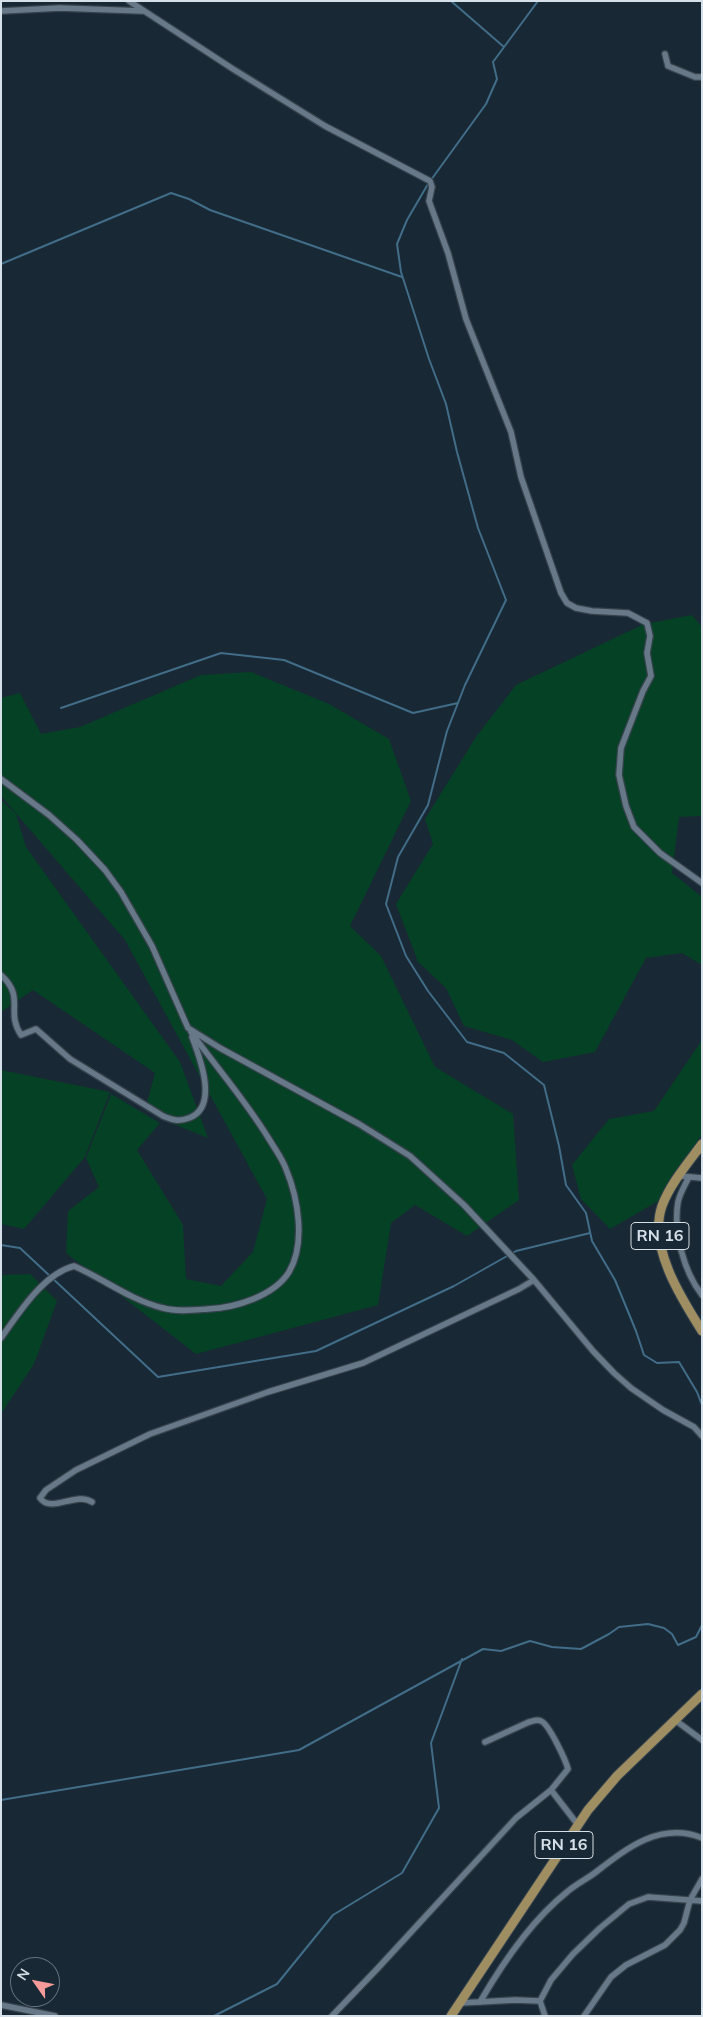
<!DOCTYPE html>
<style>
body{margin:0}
#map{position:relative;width:703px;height:2017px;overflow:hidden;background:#192835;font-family:Mulish,sans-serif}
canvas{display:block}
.frame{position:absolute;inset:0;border:2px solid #d6e0e8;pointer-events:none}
.north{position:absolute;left:10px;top:1957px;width:50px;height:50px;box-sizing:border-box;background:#192835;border:1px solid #65727d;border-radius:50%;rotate:303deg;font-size:14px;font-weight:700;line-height:20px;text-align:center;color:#d6e0e8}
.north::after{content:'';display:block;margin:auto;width:18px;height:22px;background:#f59b99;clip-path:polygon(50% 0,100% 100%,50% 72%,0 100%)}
</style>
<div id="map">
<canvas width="703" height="2017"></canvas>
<div class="frame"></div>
<div class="north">N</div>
</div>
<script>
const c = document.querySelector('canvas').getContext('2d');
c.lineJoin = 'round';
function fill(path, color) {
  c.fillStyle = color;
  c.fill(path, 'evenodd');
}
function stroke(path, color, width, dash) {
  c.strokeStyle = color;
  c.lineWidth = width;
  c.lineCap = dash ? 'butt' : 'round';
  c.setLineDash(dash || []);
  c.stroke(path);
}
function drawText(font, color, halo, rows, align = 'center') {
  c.font = font + ' Mulish,sans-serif';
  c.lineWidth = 5;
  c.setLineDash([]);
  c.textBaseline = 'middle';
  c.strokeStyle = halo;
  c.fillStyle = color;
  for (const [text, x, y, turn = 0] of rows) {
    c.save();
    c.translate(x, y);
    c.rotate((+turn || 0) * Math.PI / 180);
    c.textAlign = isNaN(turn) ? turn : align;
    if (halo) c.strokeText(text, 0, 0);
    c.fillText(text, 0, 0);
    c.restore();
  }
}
const green = new Path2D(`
 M692,615l10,12v189l-23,1 -7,56 30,24v68l-20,-12 -36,5 -51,94 -52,10 -31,-22 -48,-14 -18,-38 -28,-26 -22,-58 37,-60 -8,-25 51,-82 40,-52 128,-61z
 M251,672l78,32 60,35 22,62 -61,125 31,30 54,111 78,47 6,86 -52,36 -52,-31 -24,18 -13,82 -182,49 -130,-101 2,-42 31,-24 -13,-29 25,-64 49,29 -23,27 46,75 3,54 35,7 32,-34 14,-53 -142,-259 -124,-144v-98l19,-5 21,41 39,-7 121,-52z
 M1,800l15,14 10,33 154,215 28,76 -47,-19 -16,-9 10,-37 -122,-83 -32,22z
 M702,1040v94l-42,66 -50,29 -29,-30 -9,-34 37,-46 45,-8z
 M1,1070l109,22 -25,65 -61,72 -23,-5z
 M30,1274l27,27 -23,63 -33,50v-139z`);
const stream = new Path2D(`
 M451,1l53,46
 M431,180l55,-76 11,-25 -4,-17 45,-61
 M428,184l-21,36 -10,24 4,28 28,87 17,45 11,48 21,76 28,72 -41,85 -18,46 -19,74 -30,52 -12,47 20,52 22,35 39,51 37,11 40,32 15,61 7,39 20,28 6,28 23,39 21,51 8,24 13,8 22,-1 18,30 5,13
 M1,264l170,-71 18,6 21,11 192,67
 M61,708l160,-55 63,7 129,53 45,-10
 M1,1245l19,3 138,129 158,-26 138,-65 62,-35 74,-18
 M1,1800l298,-50 184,-101 18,2 29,-10 22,6 29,2 28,-15 10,-7 29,-3 16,4 8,6 6,11 18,-8 6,-12
 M214,2016l63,-32 56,-69 69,-42 37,-65 -8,-65 31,-84`);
const street = new Path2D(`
 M129,1l104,68 92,57 105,55 2,6 -3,14 19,52 18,66 45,113 10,45 40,116 6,10 9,5 16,3 36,2 19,10 3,13 -3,17 4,23 -8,15 -22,57 -2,27 7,31 8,21 26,26 42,30
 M1,11l59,-3 82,3
 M665,54l3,12 27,11h7
 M1,779l48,36 28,25 28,30 16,22 31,54 36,82 32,20 139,76 51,32 54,49 70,75 59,71 21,22 17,15 32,22 31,17 8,9
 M1,975c25,23 4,36 20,60l15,-6 34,30 93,57c9,4 16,6 26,2 30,-11 11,-60 3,-81
 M680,1176l22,2
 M689,1177c-4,8 -9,16 -11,25 -5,30 6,70 24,93
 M1,1338c18,-25 42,-64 73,-72 30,13 56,34 89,42 14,4 31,2 45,1 27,-1 66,-13 81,-37 17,-29 9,-74 -3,-103 -4,-11 -11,-20 -17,-30 -23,-38 -52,-71 -78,-107
 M92,1502c-15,-11 -41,12 -52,-4l6,-8 30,-20 74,-36 118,-42 95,-29 156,-74 15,-9
 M675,1720l27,20
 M485,1742l44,-20c4,-1 8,-3 12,-1 8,3 25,40 27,48l-17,21
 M480,2002c22,-38 53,-83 87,-110 9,-8 20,-13 29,-20 31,-24 65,-51 106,-34
 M460,2003l55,-3 25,1
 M1,2005l54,11
 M332,2016l46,-48 138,-150 35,-28 27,35
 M545,2016l-5,-15 11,-21 22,-26 27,-26 29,-24 19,-7 54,4
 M584,2016l27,-39 15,-12 39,-20 15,-15 4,-7 6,-23 12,-21`);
const primary = new Path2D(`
 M702,1144c-14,19 -32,40 -40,62 -14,40 19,92 40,125
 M451,2016l137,-206 29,-34 85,-82`);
const shields = [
 [660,1236,58],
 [564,1845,58]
];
const shieldNames = [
 ["RN 16",660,1236],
 ["RN 16",564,1845]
];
fill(green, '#054125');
stroke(stream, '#416d88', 2);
stroke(street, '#36434d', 8);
stroke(primary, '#36434d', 11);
stroke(street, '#677988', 5.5);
stroke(primary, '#9e8e62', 9);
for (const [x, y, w] of shields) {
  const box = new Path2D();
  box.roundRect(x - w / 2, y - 13.5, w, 27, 4);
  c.fillStyle = '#192835';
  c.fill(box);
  stroke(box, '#d6e0e8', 1);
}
drawText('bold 16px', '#d6e0e8', null, shieldNames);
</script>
